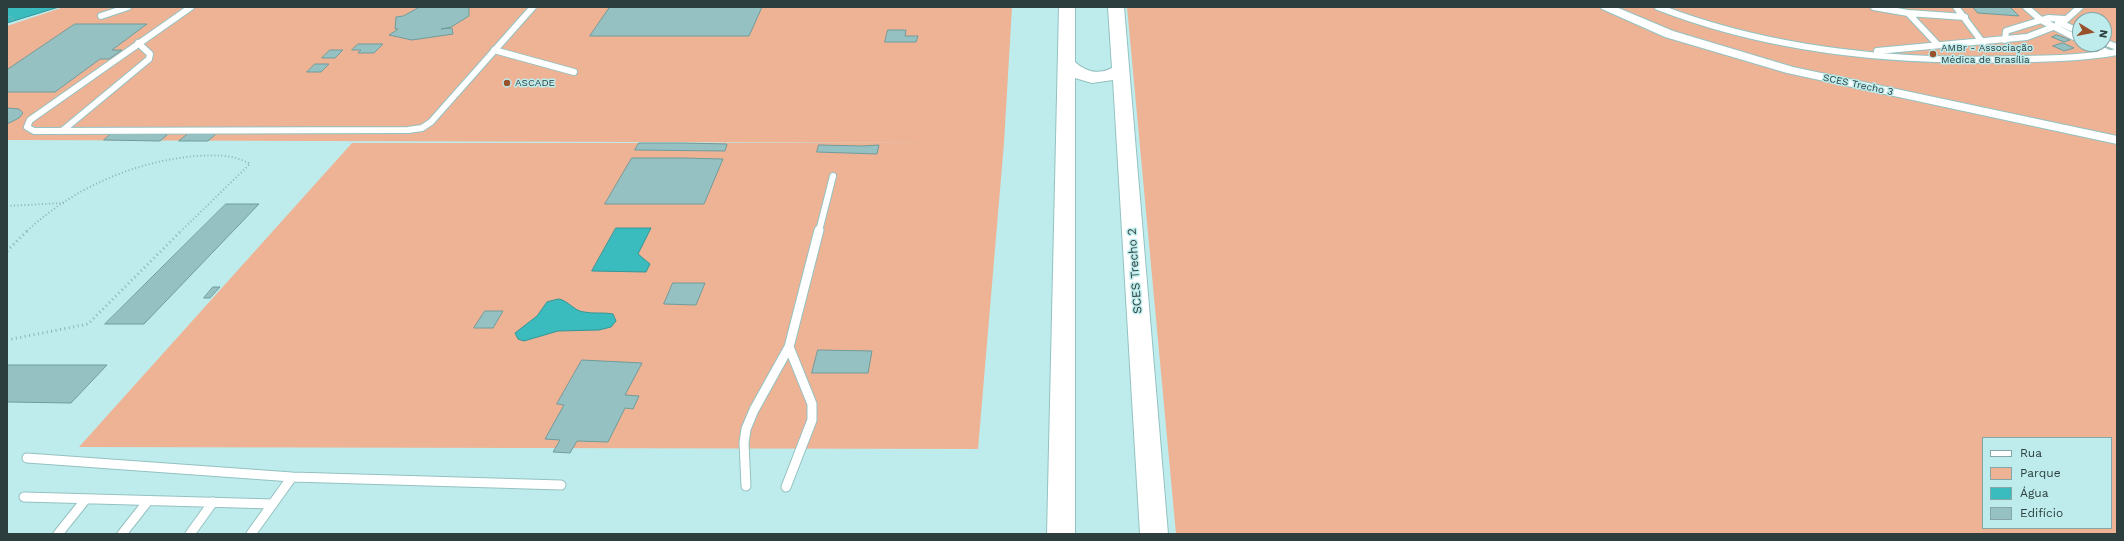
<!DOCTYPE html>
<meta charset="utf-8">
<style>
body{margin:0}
#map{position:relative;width:2124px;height:541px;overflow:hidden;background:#beecec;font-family:"Work Sans",sans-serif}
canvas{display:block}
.frame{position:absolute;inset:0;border:8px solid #2c3e3e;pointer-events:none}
.legend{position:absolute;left:1982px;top:437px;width:130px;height:92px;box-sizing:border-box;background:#beecec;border:1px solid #84a6a6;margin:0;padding:5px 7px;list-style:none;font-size:12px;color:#2c3e3e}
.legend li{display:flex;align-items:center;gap:8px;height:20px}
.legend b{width:20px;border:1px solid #84a6a6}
.north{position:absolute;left:2072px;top:12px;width:40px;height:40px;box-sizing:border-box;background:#beecec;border:1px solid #84a6a6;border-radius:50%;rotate:100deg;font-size:11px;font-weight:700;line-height:16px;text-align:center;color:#2c3e3e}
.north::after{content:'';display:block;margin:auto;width:14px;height:18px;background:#98512b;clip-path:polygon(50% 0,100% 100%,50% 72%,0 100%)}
</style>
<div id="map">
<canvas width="2124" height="541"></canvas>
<div class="frame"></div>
<ul class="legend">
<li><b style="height:5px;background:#fff"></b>Rua</li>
<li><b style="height:11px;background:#eeb395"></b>Parque</li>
<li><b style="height:11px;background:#3abbbd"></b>Água</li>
<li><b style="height:11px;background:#95c1c2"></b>Edifício</li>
</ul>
<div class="north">N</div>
</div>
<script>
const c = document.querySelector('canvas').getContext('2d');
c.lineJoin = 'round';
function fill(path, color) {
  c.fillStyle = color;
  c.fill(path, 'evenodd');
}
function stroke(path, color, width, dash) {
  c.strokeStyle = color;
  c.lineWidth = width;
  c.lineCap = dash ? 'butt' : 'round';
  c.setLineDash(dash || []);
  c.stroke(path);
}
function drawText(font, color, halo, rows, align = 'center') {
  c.font = font + ' "Work Sans",sans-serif';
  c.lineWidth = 3;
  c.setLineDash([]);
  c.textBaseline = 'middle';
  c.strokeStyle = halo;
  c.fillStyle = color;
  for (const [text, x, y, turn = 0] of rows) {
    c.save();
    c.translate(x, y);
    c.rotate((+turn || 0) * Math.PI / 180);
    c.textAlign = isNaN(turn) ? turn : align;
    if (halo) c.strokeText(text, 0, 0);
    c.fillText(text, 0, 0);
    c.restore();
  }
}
const green = new Path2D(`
 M64,7h948l-8,136 -26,306 -899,-2 273,-304h586l-931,-3v-114z
 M1127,7h990v527h-941zM2080,20h24v24h-24zM1983,438h128v90h-128z`);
const water = new Path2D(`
 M7,7h52l-52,16z
 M616,228h35l-13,26 12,10 -4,8 -54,-1z
 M559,299c10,2 15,12 25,13 10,2 20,0 29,2l3,7 -5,6 -12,3 -41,1 -34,10 -6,-2 -3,-6 22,-17 10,-14z`);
const building = new Path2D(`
 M420,7h49v9l-18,11 -10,2 11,-1 1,6 -41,6 -23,-5 9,-6h-3l1,-12 7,-1z
 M610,7h152l-13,29h-159z
 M1973,7h37l9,9 -41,-3z
 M75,24h72l-35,26h10l-13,9h-9l-45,33h-48v-22z
 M888,30h18l-1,6h13l-2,6h-31z
 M2057,35l13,5 -6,2 -12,-5z
 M2063,43l11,5 -10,3 -11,-5z
 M358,44h25l-9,9h-16l3,-3h-9z
 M330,50h13l-8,8h-13z
 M315,64h14l-8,8h-14z
 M7,108l12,1 4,4 -4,5 -12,6z
 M112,133l56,1 -8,7 -56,-1z
 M189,133h28l-9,8h-29z
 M639,143h43l45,1 -2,7 -90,-1z
 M819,145l43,1 17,-1 -2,9 -60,-2z
 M632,158h51l40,1 -19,45h-99z
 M226,204h33l-115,120h-39z
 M673,283h32l-9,22 -32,-1z
 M213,287h7l-10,11h-6z
 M485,311h18l-10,17h-19z
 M818,350l54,1 -4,22h-56z
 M582,360l60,3 -17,32 14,1 -6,13 -8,-1 -17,34 -31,-1 -7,12 -17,-1 7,-12 -15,-1 19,-34 -7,-1z
 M7,365h100l-36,38 -64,-1z`);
const pathFar1 = new Path2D(`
 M7,14l8,7
 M7,206l57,-3
 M27,231c46,-43 108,-70 170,-75 20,-1 35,-2 53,8l-69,67`);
const path = new Path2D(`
 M7,251l21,-21
 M7,340l81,-16 94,-94`);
const laneFar1 = new Path2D(`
 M191,7l-161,113 -3,7 7,4 374,-1 14,-2 9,-6 102,-115
 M1658,7c113,44 239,56 360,52 33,0 66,-1 99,-7
 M1874,7l34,6 30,32
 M1956,7l27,36
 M2026,7l15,13 39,20
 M1908,13l57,4
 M101,16l27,-9
 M2058,22l22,10
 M2005,40l1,-9 42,-13 17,1
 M2104,42l13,5
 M2089,44l20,9
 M494,50l80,22
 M1877,51l150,-14 34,-13 19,-17
 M62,131l87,-72 1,-5 -12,-11
 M819,231l14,-55`);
const lane = new Path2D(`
 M27,458l265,19 269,8
 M746,486l-2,-43 2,-14 8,-19 35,-63 30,-117
 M786,487l26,-67v-16l-23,-57
 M24,497l249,7
 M58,534l28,-35
 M122,534l26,-33
 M190,534l23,-32
 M251,534l41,-57`);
const street = new Path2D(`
 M1600,7h16l57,24 120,36 324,69v8l-330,-71 -122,-36 -63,-28z`);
const secondary = new Path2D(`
 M1059,7h16v55c11,10 23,13 37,6l-4,-61h16l44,527h-28l-27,-454 -21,3 -17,-5v456h-28z`);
const markers = [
 [1933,54,4,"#98512b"],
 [507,83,4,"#98512b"]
];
const farPoinames = [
 ["AMBr - Associação",1941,48],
 ["Médica de Brasília",1941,60],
 ["ASCADE",515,83]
];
const farStreetnames = [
 ["SCES Trecho 3",1858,85,12]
];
const streetNames = [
 ["SCES Trecho 2",1135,271,-94]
];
fill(green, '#eeb395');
fill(water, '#3abbbd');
stroke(water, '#369697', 1);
fill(building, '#95c1c2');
stroke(building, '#709c9c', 1);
stroke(laneFar1, '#94c1c1', 8);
stroke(lane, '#94c1c1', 11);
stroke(street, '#94c1c1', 2);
stroke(secondary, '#94c1c1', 2);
stroke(pathFar1, '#8eb3b3', 2, [1, 2.5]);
stroke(path, '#8eb3b3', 3, [1, 3.5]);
stroke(laneFar1, '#fff', 6);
stroke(lane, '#fff', 9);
fill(street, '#fff');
fill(secondary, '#fff');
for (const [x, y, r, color] of markers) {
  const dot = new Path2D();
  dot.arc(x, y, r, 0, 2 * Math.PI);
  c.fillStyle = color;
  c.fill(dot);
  stroke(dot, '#beecec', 1.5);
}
drawText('10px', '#2c3e3e', '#beecec', farPoinames, 'left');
drawText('10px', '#2c3e3e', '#beecec', farStreetnames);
drawText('12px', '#2c3e3e', '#beecec', streetNames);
</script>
